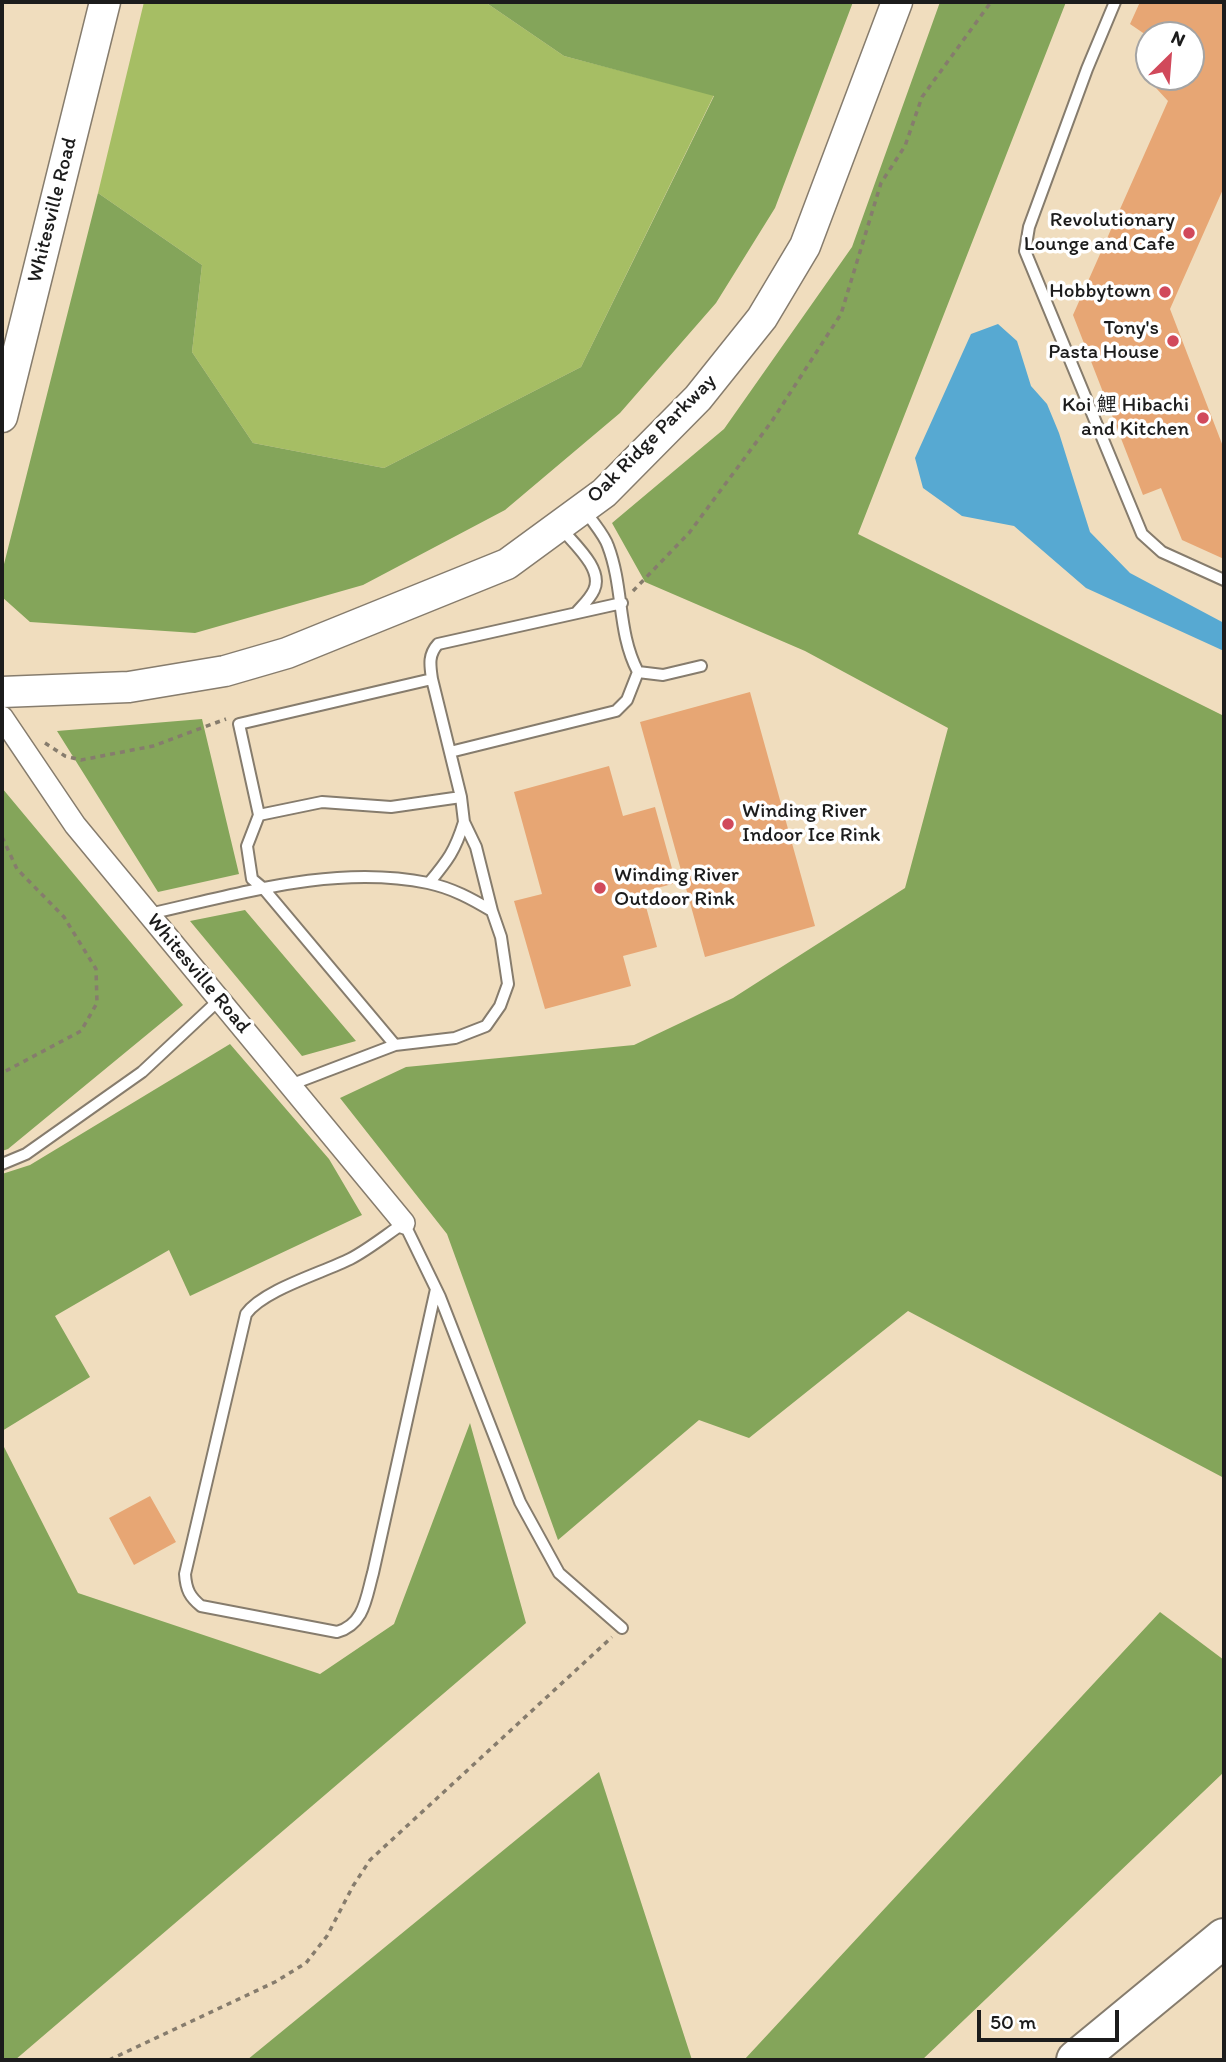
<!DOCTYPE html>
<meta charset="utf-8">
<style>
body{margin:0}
#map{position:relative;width:1226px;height:2062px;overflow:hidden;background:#f0ddbe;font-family:Itim,sans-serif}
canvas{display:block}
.frame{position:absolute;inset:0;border:4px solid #1c1c1c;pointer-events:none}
.north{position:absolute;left:1135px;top:21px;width:70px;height:70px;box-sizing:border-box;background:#fff;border:2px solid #a4a4a4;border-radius:50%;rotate:25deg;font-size:19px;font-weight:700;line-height:28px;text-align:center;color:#1c1c1c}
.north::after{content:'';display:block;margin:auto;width:24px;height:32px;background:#d1495b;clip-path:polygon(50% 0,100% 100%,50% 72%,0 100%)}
.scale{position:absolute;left:977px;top:2010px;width:142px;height:32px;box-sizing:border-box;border:4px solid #1c1c1c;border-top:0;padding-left:9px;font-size:21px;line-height:24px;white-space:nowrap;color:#1c1c1c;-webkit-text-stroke:5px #fff;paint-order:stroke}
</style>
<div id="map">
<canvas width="1226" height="2062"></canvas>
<div class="frame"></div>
<div class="north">N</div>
<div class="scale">50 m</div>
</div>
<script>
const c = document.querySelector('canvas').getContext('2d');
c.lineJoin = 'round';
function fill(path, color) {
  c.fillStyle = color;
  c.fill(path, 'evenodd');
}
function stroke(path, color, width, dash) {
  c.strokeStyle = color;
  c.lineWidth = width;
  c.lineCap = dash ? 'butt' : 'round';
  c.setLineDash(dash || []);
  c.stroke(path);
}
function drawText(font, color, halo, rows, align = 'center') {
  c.font = font + ' Itim,"LXGW WenKai TC",sans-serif';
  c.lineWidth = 7;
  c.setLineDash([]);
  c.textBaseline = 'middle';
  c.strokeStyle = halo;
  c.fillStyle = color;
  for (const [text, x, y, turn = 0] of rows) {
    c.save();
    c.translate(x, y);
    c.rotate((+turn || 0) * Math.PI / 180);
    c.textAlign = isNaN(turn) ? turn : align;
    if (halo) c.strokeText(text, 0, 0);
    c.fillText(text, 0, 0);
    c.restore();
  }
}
const green = new Path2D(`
 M144,2h341l79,54 150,39 -133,272 -197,101 -131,-25 -61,-91 10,-87 -104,-72z`);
const forest = new Path2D(`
 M485,2h368l-78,206 -59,95 -96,110 -115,97 -142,75 -168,48 -165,-11 -28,-25v-25l96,-379 104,72 -10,87 61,91 131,25 197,-101 133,-271 -150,-40z
 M940,2h126l-208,532 366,182v762l-316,-167 -159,127 -50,-18 -141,120 -111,-306 -107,-136 66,-31 228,-22 99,-47 172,-110 43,-160 -143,-77 -160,-69 -33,-59 112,-94 128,-182z
 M202,719l37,155 -81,18 -101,-161z
 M2,788l181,217 -175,144 -6,2z
 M245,910l111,131 -54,15 -112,-135z
 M230,1044l99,115 33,56 -172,81 -21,-46 -114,66 35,61 -88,54v-257l28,-9z
 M470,1423l56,200 -511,437h-13v-617l76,150 242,81 74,-50z
 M1160,1612l64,48v112l-302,288h-178z
 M599,1772l93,288h-445z`);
const water = new Path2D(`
 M998,324l19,17 14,45 16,18 12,29 31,99 40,41 94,50v28l-138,-63 -72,-62 -52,-10 -39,-28 -8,-30 56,-124z`);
const building = new Path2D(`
 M1140,2h84v185l-54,122 54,140v110l-42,-19 -21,-52 -18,7 -70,-180 95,-214 -12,-13 5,-11h30v-42h-42v2l-19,-13z
 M750,692l65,234 -110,31 -65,-235z
 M609,766l14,50 32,-9 21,76 -34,9 15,55 -34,9 8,30 -86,23 -31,-108 28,-7 -28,-102z
 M150,1496l26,46 -42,23 -25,-47z`);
const path = new Path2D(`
 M633,591l56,-58 83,-112 69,-107 40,-131 24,-37 17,-49 69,-95
 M45,743l20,13 16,4 72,-14 73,-27
 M2,837l15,32 47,48 32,52 1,34 -16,28 -79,42
 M109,2060l166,-78 31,-19 21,-27 26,-50 17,-26 242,-223`);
const lane = new Path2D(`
 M1115,2l-28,67 -58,158 -4,24 117,283 20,18 62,28
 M561,528c12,15 43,41 33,62 -4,9 -12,16 -18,23
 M638,672l25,3 38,-9
 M450,752l166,-41 11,-11 11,-28c-21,-40 -14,-84 -30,-126 -4,-12 -16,-24 -23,-36
 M259,815l63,-13 69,5 70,-10
 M429,883c19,-23 26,-32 35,-61
 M149,914c90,-20 186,-50 279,-31 24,5 44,16 64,28
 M395,1045l-131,-156 -12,-10 -5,-33 12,-31 -20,-91 193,-45
 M290,1085l105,-40 60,-7 31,-12 14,-20 8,-22 -7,-47 -9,-26 -16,-64 -12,-25 -3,-25 -29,-118c-2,-14 -4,-24 6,-35l184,-41
 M2,1164l24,-10 116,-82 77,-72
 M436,1289l-63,284c-7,24 -8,51 -36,59l-136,-26c-11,-9 -15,-16 -16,-32l61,-260c17,-24 76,-41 104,-55 19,-10 36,-24 54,-36l36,74 80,205 39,71 63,55`);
const street = new Path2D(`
 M2,717l73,108 329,398`);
const secondary = new Path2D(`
 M2,417l103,-415
 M2,692l127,-5 96,-16 62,-18 220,-89 97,-71 94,-95 64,-80 43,-72 92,-244`);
const highway = new Path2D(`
 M1076,2060l148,-122`);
const markers = [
 [1189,233,7,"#d1495b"],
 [1165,292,7,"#d1495b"],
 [1173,341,7,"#d1495b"],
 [1203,418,7,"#d1495b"],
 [728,824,7,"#d1495b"],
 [600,888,7,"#d1495b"]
];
const streetNames = [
 ["Whitesville Road",53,210,-76],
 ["Oak Ridge Parkway",652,439,-45],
 ["Whitesville Road",198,974,50]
];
const poiNames = [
 ["Revolutionary",1175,221],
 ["Lounge and Cafe",1175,245],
 ["Hobbytown",1151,292],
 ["Tony's",1159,329],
 ["Pasta House",1159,353],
 ["Koi 鯉 Hibachi",1189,406],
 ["and Kitchen",1189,430],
 ["Winding River",742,812,"left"],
 ["Indoor Ice Rink",742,836,"left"],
 ["Winding River",614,876,"left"],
 ["Outdoor Rink",614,900,"left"]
];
fill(green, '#a6be64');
fill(forest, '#84a55a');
fill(water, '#57a9d2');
fill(building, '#e7a674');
stroke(lane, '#867c6d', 14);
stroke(street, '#867c6d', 24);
stroke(secondary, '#867c6d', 33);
stroke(highway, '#867c6d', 42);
stroke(path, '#867c6d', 3.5, [5, 5]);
stroke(lane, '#fff', 10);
stroke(street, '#fff', 21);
stroke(secondary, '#fff', 30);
stroke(highway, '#fff', 38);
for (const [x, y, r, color] of markers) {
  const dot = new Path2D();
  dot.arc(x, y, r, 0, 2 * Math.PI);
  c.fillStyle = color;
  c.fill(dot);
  stroke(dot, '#fff', 2.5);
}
drawText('21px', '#1c1c1c', '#fff', streetNames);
drawText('21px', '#1c1c1c', '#fff', poiNames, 'right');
</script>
